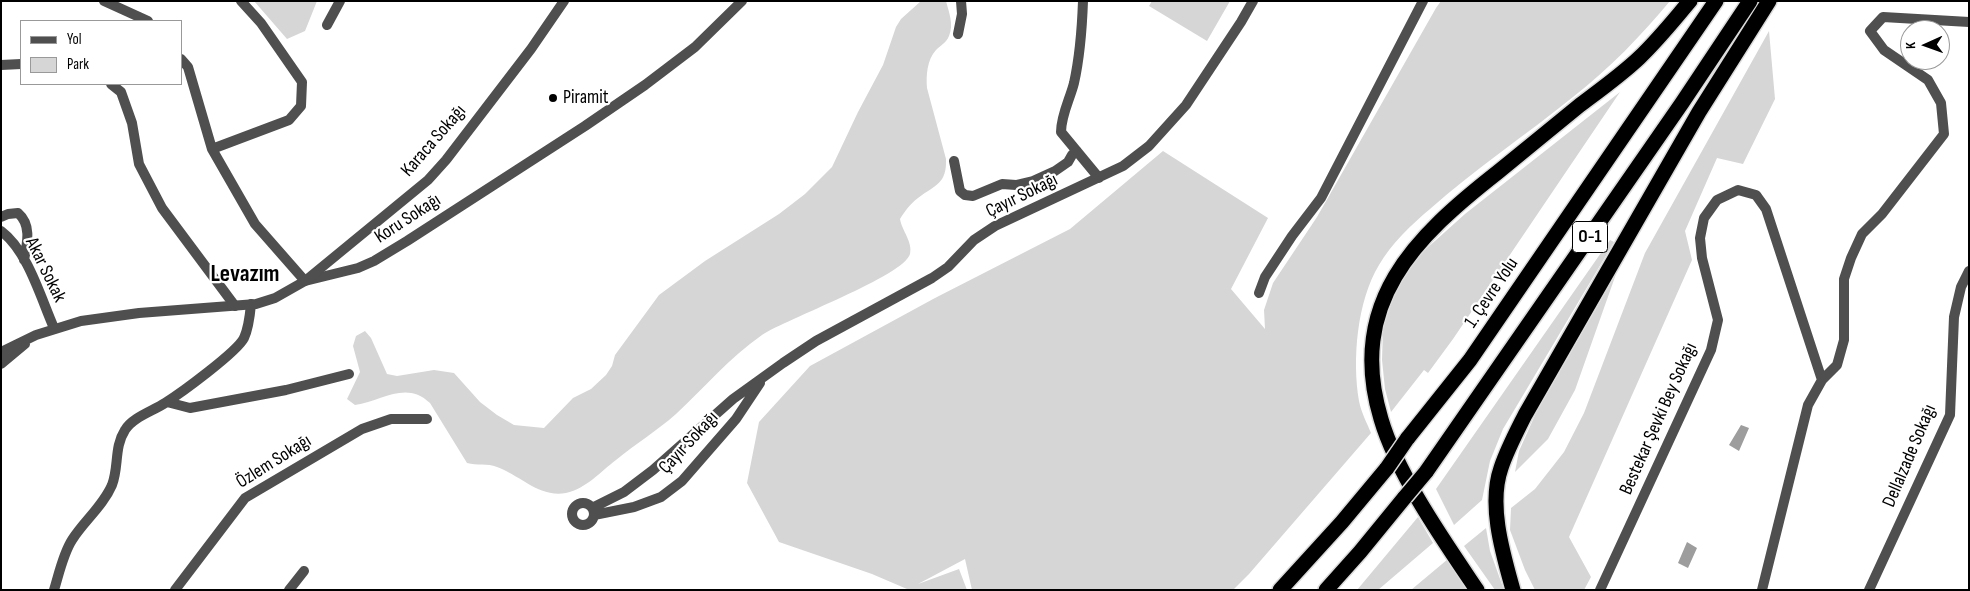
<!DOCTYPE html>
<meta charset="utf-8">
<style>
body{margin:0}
#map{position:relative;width:1970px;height:591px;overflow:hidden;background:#fff;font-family:"Sofia Sans Condensed",sans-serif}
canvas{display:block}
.frame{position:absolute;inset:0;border:2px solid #000;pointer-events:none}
.legend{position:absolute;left:20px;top:20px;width:162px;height:65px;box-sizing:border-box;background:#fff;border:1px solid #999;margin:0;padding:6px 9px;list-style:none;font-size:15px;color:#000}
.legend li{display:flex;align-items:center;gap:10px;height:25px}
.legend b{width:25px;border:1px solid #999}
.north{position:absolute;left:1900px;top:20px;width:50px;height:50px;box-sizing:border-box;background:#fff;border:1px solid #999;border-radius:50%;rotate:268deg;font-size:14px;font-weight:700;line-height:20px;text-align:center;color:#000}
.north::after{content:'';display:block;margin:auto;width:18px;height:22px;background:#000;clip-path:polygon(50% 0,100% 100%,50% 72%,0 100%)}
</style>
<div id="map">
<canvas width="1970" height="591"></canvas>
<div class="frame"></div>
<ul class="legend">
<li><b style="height:6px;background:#4f4f4f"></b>Yol</li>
<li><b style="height:14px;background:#d6d6d6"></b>Park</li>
</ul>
<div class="north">K</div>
</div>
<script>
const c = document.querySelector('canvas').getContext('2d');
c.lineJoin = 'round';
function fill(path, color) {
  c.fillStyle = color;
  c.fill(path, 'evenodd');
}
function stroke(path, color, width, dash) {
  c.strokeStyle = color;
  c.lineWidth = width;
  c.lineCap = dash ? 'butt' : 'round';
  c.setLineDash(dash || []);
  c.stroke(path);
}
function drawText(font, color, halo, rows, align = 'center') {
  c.font = font + ' "Sofia Sans Condensed",sans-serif';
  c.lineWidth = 4.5;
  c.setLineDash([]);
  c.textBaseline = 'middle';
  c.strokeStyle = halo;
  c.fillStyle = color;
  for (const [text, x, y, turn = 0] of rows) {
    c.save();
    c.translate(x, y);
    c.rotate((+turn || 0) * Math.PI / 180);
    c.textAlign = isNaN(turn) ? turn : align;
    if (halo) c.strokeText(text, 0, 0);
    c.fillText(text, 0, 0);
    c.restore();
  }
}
const green = new Path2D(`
 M254,1h63l-12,30 -18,8z
 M921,1h25c3,12 8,23 3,35 -3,7 -8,9 -13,14 -9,10 -10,25 -9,38l19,71c1,25 -11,26 -28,39 -8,6 -13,13 -18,21 2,12 13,23 10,35 -6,22 -124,65 -148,81 -32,22 -58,53 -86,79 -19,17 -41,30 -60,46 -16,12 -29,28 -50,33 -27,5 -46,-18 -69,-26 -10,-4 -20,-1 -30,-4l-37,-60c-24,-23 -48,-2 -75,2l-8,-6 13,-27 -7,-26 3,-10 9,-5 6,7 16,36 10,2 37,-6 20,3 26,29 17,13 17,10 30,3 29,-30 18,-9 15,-14 6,-9 3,-11 44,-60 46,-34 74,-47 26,-20 27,-27 26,-55 25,-47 13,-38 5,-8z
 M1152,1h78l-23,40 -58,-35z
 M1441,1h229c-29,35 -61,68 -97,96 -47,38 -98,72 -143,112 -18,15 -39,35 -51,56 -22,36 -27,95 -20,136 2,11 8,22 12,32l-122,141 -16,16h-261l-7,-31 -47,25 41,-15 8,21h-61l1,-1 -35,-15 -93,-32 -32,-59 12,-61 51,-56 125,-68 135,-69 93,-78 105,67 -37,71 34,40 -1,-19 9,-27 44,-66 119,-209z
 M1769,31l6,68 -32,65 -26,-6 -32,73 7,29 -123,277 22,40 -7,13h-49l-10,-20 -15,-40 1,-22 24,-19 29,-37 20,-39 61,-160z
 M1620,92l-167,247 -25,34 -4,-3 -33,42 -6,-23 -3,-29 1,-33 12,-34 21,-35 49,-44z
 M1610,240l4,2 -111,187 -13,32 -8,39 -28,25 -18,-36z
 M1616,274l-41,116 -27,49 -33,33 4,-21 17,-38z
 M1418,517l15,26 -55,47h-21z
 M1486,528l4,23 14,39h-9l-31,-44z
 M1448,559l19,31h-56z`);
const water = new Path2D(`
 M1741,425l8,3 -10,23 -10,-6z
 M1687,542l10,6 -9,20 -10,-5z`);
const minor = new Path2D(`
 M104,1l44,20
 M1083,1c-1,28 -3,55 -9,82 -4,16 -13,32 -13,49l38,46
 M327,25l13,-24
 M958,34l4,-20 -1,-13
 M181,59l7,8 24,82 43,75 50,57 53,-13 16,-7 33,-20 178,-115 60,-41 50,-38 47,-46
 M1,65l20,-1
 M111,84l10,8 11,31 7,41 23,44 73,98
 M212,149l77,-29 12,-14 1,-24 -41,-59 -20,-22
 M954,161l6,30 5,4 8,1 29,-12 14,1 17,-4 22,-10 13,-9 4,-7 5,-4
 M1,217l7,-3 10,-1c14,12 9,31 6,47
 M1,231c27,20 40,68 53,97
 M1259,293l6,-16 27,-41 29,-38 102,-197
 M167,402l23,6 96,-18 63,-16
 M572 514a11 11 0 1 1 22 0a11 11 0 1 1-22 0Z
 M592,508l32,-16 29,-22 80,-71 50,-36 33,-22 116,-63 16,-11 26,-27 21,-14 128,-60 26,-20 37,-41 55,-83 12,-21
 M594,515l40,-8 27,-10 21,-16 54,-62 24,-36
 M54,590c5,-16 9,-36 18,-50 12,-19 31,-34 40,-55 7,-18 2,-38 13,-55 8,-13 28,-19 40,-27 16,-10 72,-51 79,-65 5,-11 6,-23 7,-34
 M175,590l70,-92 117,-69 29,-10h36
 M289,590l15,-19
 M1600,590l111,-240 7,-30 -16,-62 -2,-20 4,-20 13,-18 21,-10 18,5 10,14 56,171
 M1762,590l46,-185 14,-25 15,-15 7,-25v-61l7,-21 11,-24 20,-20 62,-80 -3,-31 -13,-23 -44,-30 -14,-19 13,-14 86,5
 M1869,590l81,-175 4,-98 7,-30 8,-16`);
const tertiary = new Path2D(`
 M1,352l35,-17 45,-14 58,-8 117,-9 19,-6 30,-17 123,-101 18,-20 85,-111 33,-48
 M1,364l24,-20`);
const motorway = new Path2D(`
 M1407,439l63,-79 246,-359
 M1426,472l256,-369 68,-102
 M1280,590l62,-68 45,-54
 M1326,590l34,-38 45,-55
 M1477,590c-33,-49 -80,-116 -96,-171 -35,-116 34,-182 117,-247 27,-22 55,-45 82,-67 20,-15 41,-30 59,-47 19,-18 34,-37 51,-57
 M1513,590c-10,-36 -25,-85 -12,-122 6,-18 15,-35 24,-53l174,-303 70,-111`);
const motorwayBridge = new Path2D(`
 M1387,468l20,-29
 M1405,497l21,-25`);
const markers = [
 [553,98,5,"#000"]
];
const shields = [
 [1590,237,35]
];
const shieldNames = [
 ["O-1",1590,237]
];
const poiNames = [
 ["Piramit",563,98]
];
const streetNames = [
 ["Karaca Sokağı",434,141,-49],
 ["Çayır Sokağı",1022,196,-26],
 ["Koru Sokağı",408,219,-33],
 ["Akar Sokak",45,270,64],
 ["1. Çevre Yolu",1492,293,-56],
 ["Bestekar Şevki Bey Sokağı",1659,419,-66],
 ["Çayır Sokağı",689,443,-47],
 ["Dellalzade Sokağı",1910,456,-67],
 ["Özlem Sokağı",274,462,-32]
];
const districtNames = [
 ["Levazım",245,275]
];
fill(green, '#d6d6d6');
fill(water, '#9d9d9d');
stroke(motorway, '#dbdbdb', 18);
stroke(minor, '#4f4f4f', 10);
stroke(tertiary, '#4f4f4f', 10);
stroke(motorway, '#000', 15);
stroke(motorwayBridge, '#dbdbdb', 18, []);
stroke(motorwayBridge, '#000', 15);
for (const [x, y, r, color] of markers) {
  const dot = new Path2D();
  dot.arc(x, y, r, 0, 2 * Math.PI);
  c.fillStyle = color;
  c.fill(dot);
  stroke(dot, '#fff', 2);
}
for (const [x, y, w] of shields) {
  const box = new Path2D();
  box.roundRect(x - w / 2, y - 15.5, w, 31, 4);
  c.fillStyle = '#fff';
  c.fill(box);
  stroke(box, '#000', 1);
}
drawText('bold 18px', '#000', null, shieldNames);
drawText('19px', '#000', '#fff', poiNames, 'left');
drawText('19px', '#000', '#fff', streetNames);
drawText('bold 24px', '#000', '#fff', districtNames);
</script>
